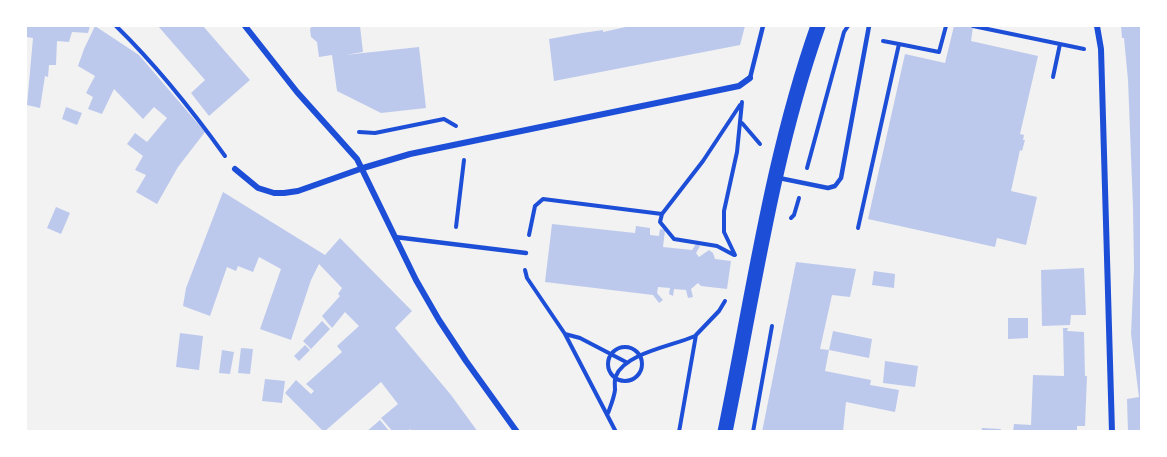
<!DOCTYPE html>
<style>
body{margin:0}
#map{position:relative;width:1167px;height:457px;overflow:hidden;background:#f2f2f2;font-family:Lato,sans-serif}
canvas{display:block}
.frame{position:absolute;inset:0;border:27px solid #fff;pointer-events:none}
</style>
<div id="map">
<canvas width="1167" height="457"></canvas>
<div class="frame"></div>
</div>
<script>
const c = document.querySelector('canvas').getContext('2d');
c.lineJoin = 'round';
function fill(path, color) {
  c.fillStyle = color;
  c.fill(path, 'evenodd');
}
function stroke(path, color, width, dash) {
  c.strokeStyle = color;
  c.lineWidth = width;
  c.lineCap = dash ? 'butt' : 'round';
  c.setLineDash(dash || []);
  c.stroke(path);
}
const building = new Path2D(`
 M26,26h64l-2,7 -16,-1 -3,10 -12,-1 -1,24h-7l-1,12 -3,-1 -5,32 -13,-3 6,-67 -7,-1z
 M95,26l44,29 66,77 -27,35 -21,37 -21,-12 10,-17 -11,-5 8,-14 -16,-12 8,-11 12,9 20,-24 -13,-11 -11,12 -29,-30 -12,25 -14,-5 5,-12 -7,-4 9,-17 -17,-10 6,-17z
 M158,26h45l47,54 -41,36 -18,-23 14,-13z
 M312,26h48l3,26 -18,3 74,-8 7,61 -45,5 -44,-22 -5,-36 -13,2 -2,-15 -6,-5 -1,-8z
 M630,26h115l-5,19 -186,36 -5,-42 33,-6 21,-3v2z
 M954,26l19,1 -2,14 67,15 -18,78 4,1 -1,5h2l-3,11 -2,-1 -9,41 26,6 -11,48 -29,-7 -2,9 -127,-28 37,-165 40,9z
 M1121,26h21v406h-14l-1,-33 12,-2 -8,-63 3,-66 -1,-61 -5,-127 -4,-42h-2z
 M66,107l16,6 -5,12 -15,-6z
 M223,192l102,63 15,-17 72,73 -17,17 56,67 27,37h-66l-2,-3 -3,3h-14l-12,-14 17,-14 -17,-22 -57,50 -39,-39 11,-13 15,14 3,-3 -8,-7 36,-32 -5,-6 22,-20 -14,-14 -13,16 -10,-12 18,-20 -2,-2 4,-6 -23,-24 -8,16 -20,60 -31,-11 21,-60 -22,-12 -6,15 -15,-6 -2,5 -9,-4 -17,49 -27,-10 3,-18z
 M56,207l14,6 -9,21 -14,-6z
 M552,224l83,9 1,-7 14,2v7l9,1 1,-7 5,1 -2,17 29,3 4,-6 4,2 -4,7 3,4 10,-7 4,3 2,6 16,2 -4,28 -26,-3 -3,-3 -7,6 2,8 -5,1 -2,-8 -12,-1 -1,7 -4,-2 1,-6 -12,-1 -1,6 6,7 -4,3 -6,-8 -108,-13z
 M796,262l60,7 -6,28 -18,-2 -12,54 9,1 -4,21 46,9 -1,5 29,5 -4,22 -49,-10 -3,30h-81z
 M1084,268l2,47h-15l-1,10 -28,1 -1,-56z
 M874,271l21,3 -1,14 -22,-3z
 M1008,318h20v20l-20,1z
 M322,321l8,8 -19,20 -8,-8z
 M1063,328h5l-1,3 17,1 1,44h2l-2,50h-8v6h-64l1,-8 17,1 2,-50 31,1z
 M833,331l39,8 -3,19 -40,-8z
 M180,333l23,3 -4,34 -23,-3z
 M305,345l5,5 -11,11 -5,-5z
 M241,348l12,1 -3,25 -12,-1z
 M222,350l12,2 -4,22 -11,-1z
 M885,361l33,5 -3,21 -32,-4z
 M265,379l20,2 -3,22 -20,-2z
 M380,420l10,12h-24z
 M982,428l19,1 -1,3h-19z`);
const path = new Path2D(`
 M116,26c40,39 76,84 109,130
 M973,26l111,23
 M883,41l16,3
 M1053,77l7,-33
 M742,123l18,21
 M359,132l16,1 69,-14 12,7
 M807,168l37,-136 4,-6
 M662,214l-2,8 14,17 43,7 17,9
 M791,218l3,-3 5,-17
 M456,227l8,-67
 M858,228l41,-184 40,8 7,-26
 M529,235l6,-29 8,-7 119,15 41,-53 37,-56
 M735,255l-11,-23v-21l13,-59 5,-50
 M525,270l2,8 38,56 51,98
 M565,334l15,4 46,24
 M608 364a17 17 0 1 1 34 0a17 17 0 1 1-34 0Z
 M608,413c3,-8 6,-15 7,-23 0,-5 -1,-10 1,-14 9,-23 57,-30 79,-40
 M679,432l17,-97 23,-24 6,-10
 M753,432l19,-106`);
const service = new Path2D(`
 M750,78l13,-52
 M779,178l49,10 7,-2 6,-8 28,-152
 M395,237l131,16`);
const minor = new Path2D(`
 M245,26l52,66 60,67 59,121 23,40 27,41 51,71
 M1097,26l4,23 11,383
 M235,169l23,19 16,5h10l14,-2 65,-23 47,-14 329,-68 11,-8`);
const primary = new Path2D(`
 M725,432c28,-136 47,-276 93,-406`);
fill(building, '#bdc9ec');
stroke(path, '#1d4ed8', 4);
stroke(service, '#1d4ed8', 4.5);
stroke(minor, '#1d4ed8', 6);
stroke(primary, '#1d4ed8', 15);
</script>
